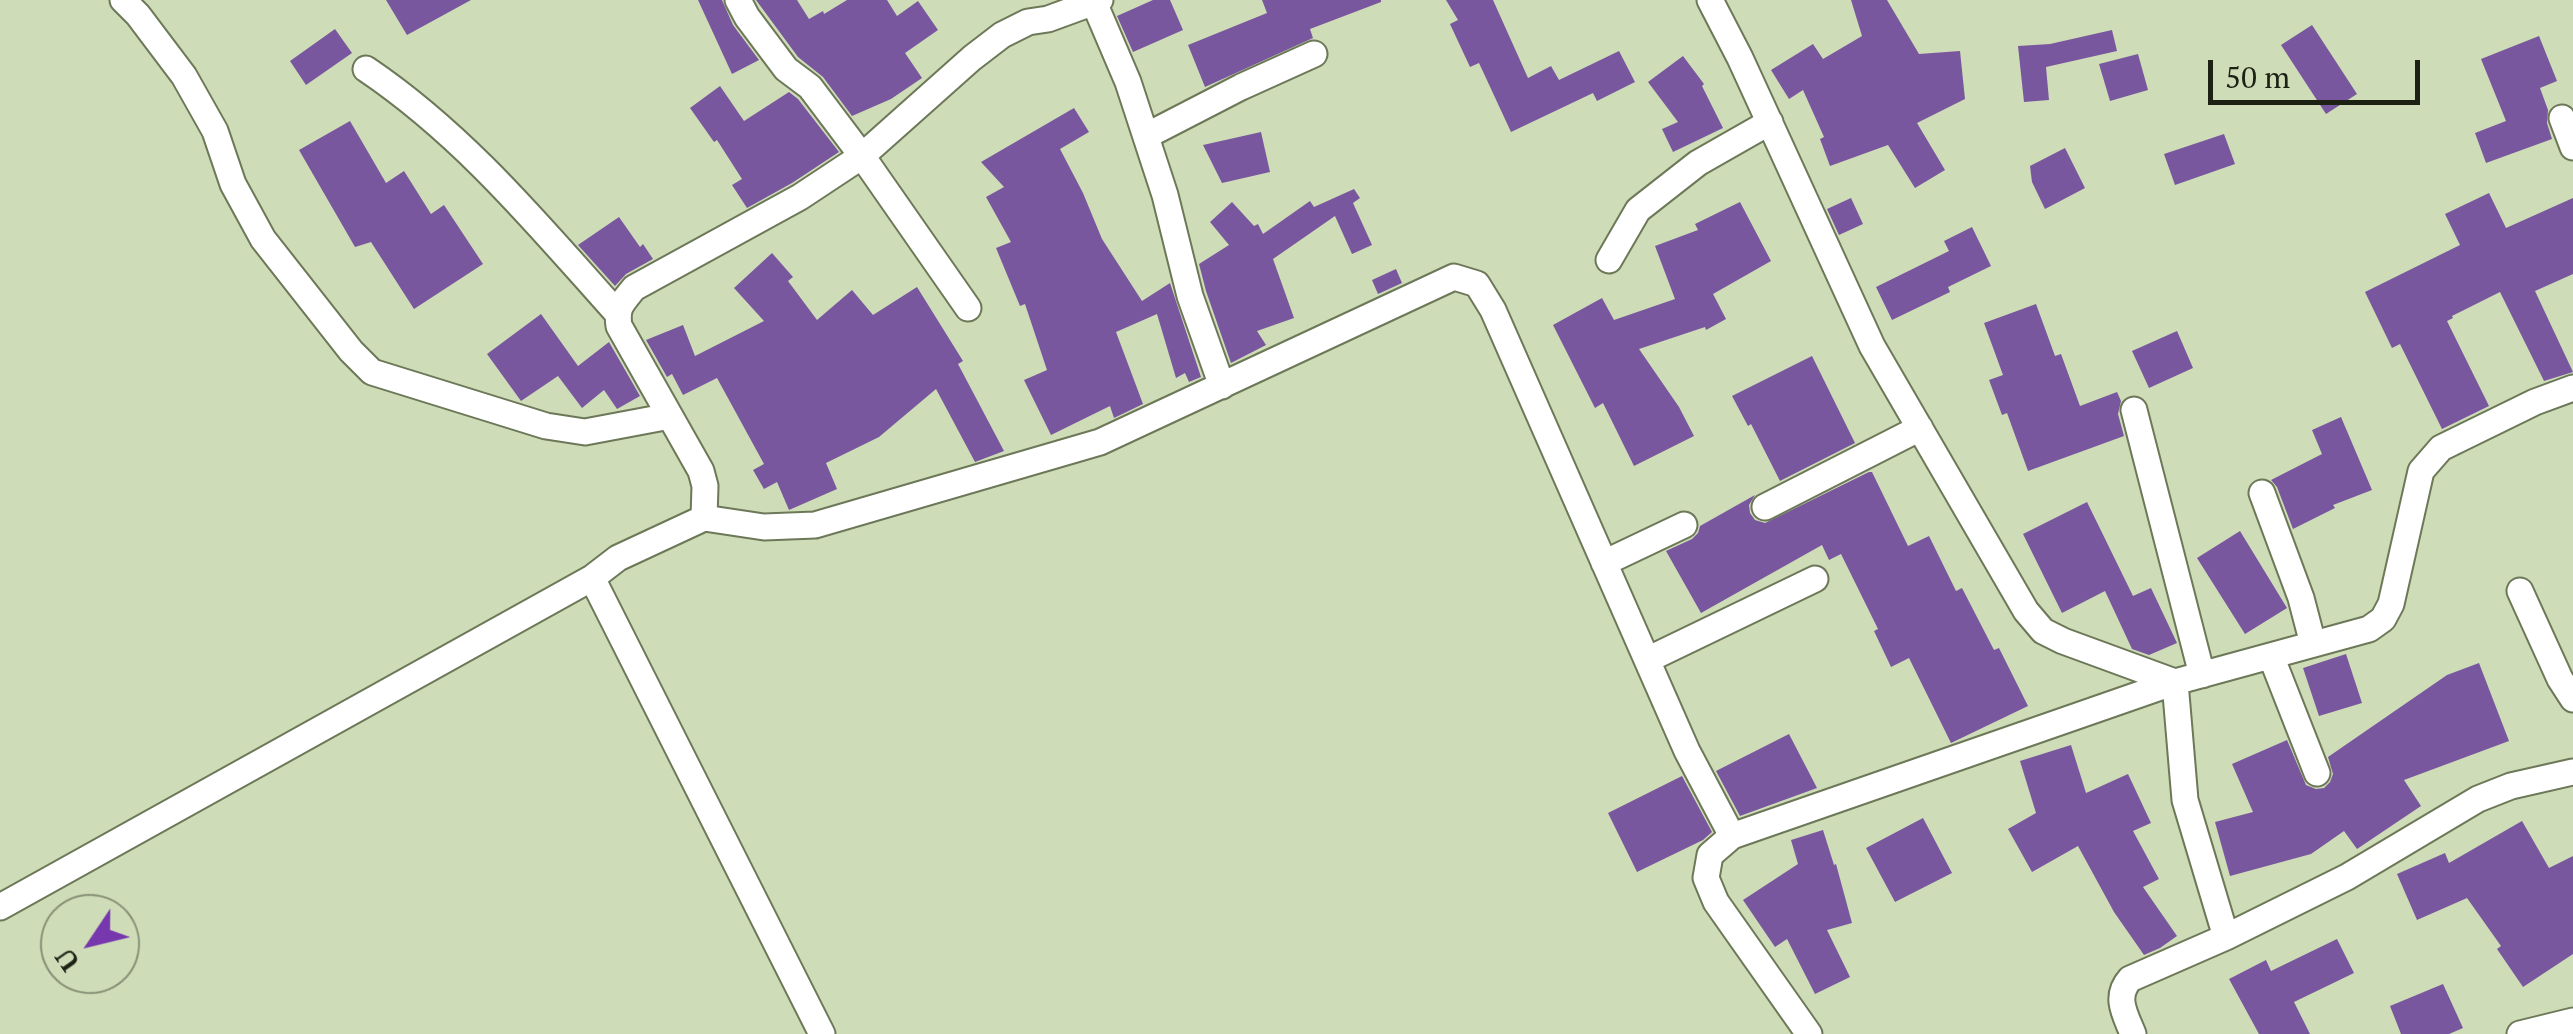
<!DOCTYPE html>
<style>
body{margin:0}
#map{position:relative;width:2573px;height:1034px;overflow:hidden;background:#cedcb8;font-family:"PT Serif",serif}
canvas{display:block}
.north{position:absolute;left:40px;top:894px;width:100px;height:100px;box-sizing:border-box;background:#cedcb8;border:2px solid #879176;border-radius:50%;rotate:235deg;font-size:28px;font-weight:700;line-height:40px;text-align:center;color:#1c2114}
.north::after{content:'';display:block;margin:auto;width:35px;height:45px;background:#7738ad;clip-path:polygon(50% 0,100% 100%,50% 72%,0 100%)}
.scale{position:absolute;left:2208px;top:60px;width:212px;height:45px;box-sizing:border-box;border:5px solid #1c2114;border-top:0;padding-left:12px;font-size:30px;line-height:35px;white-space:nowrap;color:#1c2114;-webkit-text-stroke:8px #cedcb8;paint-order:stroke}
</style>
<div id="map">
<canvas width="2573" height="1034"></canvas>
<div class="north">U</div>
<div class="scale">50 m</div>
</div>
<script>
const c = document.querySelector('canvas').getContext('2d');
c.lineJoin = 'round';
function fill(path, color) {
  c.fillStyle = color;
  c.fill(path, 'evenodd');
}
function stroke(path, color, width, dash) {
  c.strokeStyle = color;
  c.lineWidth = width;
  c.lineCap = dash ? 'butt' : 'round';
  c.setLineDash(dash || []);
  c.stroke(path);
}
const building = new Path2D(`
 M386,0h85l-64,35z
 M698,0h24l11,25 26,35 -27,14z
 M756,0h41l12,19 14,-8 1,3 23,-14h40l10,16 21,-15 20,29 -33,23 17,25 -31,21 -39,17 -29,-39 -25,-20z
 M1153,0h17l13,30 -50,22 -16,-36z
 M1262,0h119v2l-71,27 3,9 -108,49 -17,-42 79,-32z
 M1446,0h47l35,78 23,-12 8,14 60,-29 16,31 -38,19 -4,-8 -82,39 -32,-69 -9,4 -20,-43 8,-4z
 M1851,0h36l32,54 41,-3 5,48 -48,24 28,47 -30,18 -27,-43 -58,21 -10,-27 4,-2 -21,-47 -14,9 -18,-29 42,-26 10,15 39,-23z
 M2312,25l45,69 -31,20 -45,-69z
 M335,29l17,24 -46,32 -16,-24z
 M2112,30l5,21 -71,16 3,33 -25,2 -6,-56 32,-2z
 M2539,36l18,45 -17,7 8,22 -1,13 5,16 -66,24 -11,-30 31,-12 -25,-62z
 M2138,54l10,36 -38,11 -11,-37z
 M1683,56l21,28 -2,2 21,42 -50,24 -11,-23 16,-7 -30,-40z
 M720,86l24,35 45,-29 9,7 41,53 -47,31 -45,25 -15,-23 10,-6 -25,-39 -3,2 -24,-34z
 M1074,108l15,24 -29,17 23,44 19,46 40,62 28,-18 31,94 -12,5 -4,-9 -9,5 -19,-64 -41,18 27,72 -29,14 -4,-12 -59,29 -27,-55 23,-10 -22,-66 -5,2 -24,-58 15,-6 -25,-45 18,-10 -23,-25z
 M350,121l36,62 18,-12 27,43 13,-9 39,59 -69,45 -43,-67 -16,5 -56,-97z
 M1261,132l9,40 -48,11 -19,-38z
 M2224,134l11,30 -60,21 -11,-31z
 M2065,148l20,40 -40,21 -13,-27 -2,-16z
 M1354,189l6,9 -7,5 19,42 -20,9 -17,-38 -62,43 21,59 -37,13 9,14 -35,18 -25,-72 -7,-27 30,-19 -19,-23 22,-20 22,24 4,-2 5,10 47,-33 4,6z
 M2489,193l17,35 67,-30v76l-38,17 38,81 -29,9 -44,-89 -48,24 1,2 -6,3 42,85 -47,23 -42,-85 -8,4 -27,-56 95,-47 -15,-31z
 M1851,198l12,26 -24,11 -12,-26z
 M1740,202l31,59 -58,33 13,25 -20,11 -1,-3 -66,22 40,58 15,29 -60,30 -31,-63 -8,5 -42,-83 49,-27 12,22 61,-21 -20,-53 43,-16 -3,-6z
 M619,217l21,30 3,-3 10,15 -27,15 -11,12 -37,-41z
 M1972,227l19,39 -43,21 2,5 -58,28 -16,-33 73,-36 -5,-10z
 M772,253l21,24 -5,4 29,39 35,-30 21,25 44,-28 46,74 -5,3 46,87 -29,11 -39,-73 -57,48 -53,26 11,26 -48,21 -12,-28 -13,7 -11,-19 11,-6 -47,-86 -34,17 -11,-21 -5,3 -21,-37 37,-15 12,31 69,-35 -30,-33z
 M1396,269l6,14 -24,11 -6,-14z
 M2036,304l19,52 6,-2 19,52 37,-14 4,9 -3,13 6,22 -96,35 -21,-58 -5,2 -13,-35 14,-5 -19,-52z
 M541,314l37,52 31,-24 31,54 -23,13 -13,-19 -22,18 -24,-32 -37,25 -34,-47z
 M2177,331l16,37 -44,20 -17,-37z
 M1812,356l43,87 -85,43 10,-5 -29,-57 -3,2 -16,-30z
 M2341,417l31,73 -39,15 2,3 -42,21 -16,-42 -6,-7 51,-26 -10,-24z
 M1869,472h3l36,74 21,-10 27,55 6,-3 32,62 5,-2 29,58 -77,37 -42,-85 -18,9 -17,-36 4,-2 -37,-75 -12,6 -7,-15 -121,68 -35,-62 26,-12 6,-6 2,-7 55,-31 -6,10 1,8 5,7 10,3z
 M2087,502l46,94 18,-8 26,55 -28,12 -17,-6 -27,-58 -43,22 -39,-79z
 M2240,531l47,77 -42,26 -48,-76z
 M2346,654l16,49 -43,13 -16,-48z
 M2479,663l30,78 -105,39 17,26 -64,43 -13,-18 -33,23 -81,22 -15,-54 38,-10 -21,-48 55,-24 19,45 10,4 8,-1 6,-6 3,-8 -5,-17 119,-82z
 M1789,734l28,54 -77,28 -24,-45z
 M2071,745l15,48 42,-19 23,49 -18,8 26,48 -16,8 34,49 -17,12 -16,7 -30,-43 -36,-66 -46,26 -24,-43 28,-16 -16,-52z
 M1682,776l30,56 -9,8 -66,32 -29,-59z
 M1923,818l29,55 -57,29 -29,-54z
 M2522,821l27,47 24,-12v98l-50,33 -26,-38 4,-3 -34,-48 -50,22 -20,-46 48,-21 4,10z
 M1823,830l11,35 2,-1 16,59 -25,7 23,47 -35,17 -28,-55 -12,8 -32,-47 55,-36 -7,-24z
 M2337,939l17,34 -60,29 16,32h-51l-30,-55 37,-19 5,11z
 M2443,984l20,44 -14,6h-48l-11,-28z`);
const minor = new Path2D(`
 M123,0l15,15 46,61 31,55 18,53 30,55 88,112 21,21 174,54 39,6 85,-16
 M738,0l9,17 39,52 24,18 52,69 106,152
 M1093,0l35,82 37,113 25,101 32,90
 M1710,0l30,58 132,288 154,265 17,20 20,10 112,41 194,-53 14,-10 8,-15 30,-133 20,-23 94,-46 38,-14
 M366,69c98,66 173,157 251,244
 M2562,118l11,29
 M1146,136l95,-49 73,-33
 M1609,260l29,-50 60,-47 72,-41
 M2134,410l68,265
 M2262,493l39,105 12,46
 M1765,507l155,-79
 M704,518l1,-32 -4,-15 -82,-145c-3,-19 3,-23 15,-38l166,-91 62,-41 110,-98 30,-23 26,-13 20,-3 52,-19
 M1604,563l80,-38
 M2520,591l40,88 13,20
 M2271,656l46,117
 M1647,660l168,-81
 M0,907l592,-329
 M2226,937l121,-60 131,-78 33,-13 62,-14
 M822,1034l-230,-456 26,-20 86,-40 60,9 51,-2 285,-83 354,-165 23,7 16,26 194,441 45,85
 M1809,1034l-93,-132 -10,-24 4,-23 22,-19 443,-154 10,118 41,137 -96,42c-16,18 -5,35 3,55
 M2520,1034l53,-13`);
fill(building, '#79579e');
stroke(minor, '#6c7858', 29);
stroke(minor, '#fff', 25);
</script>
